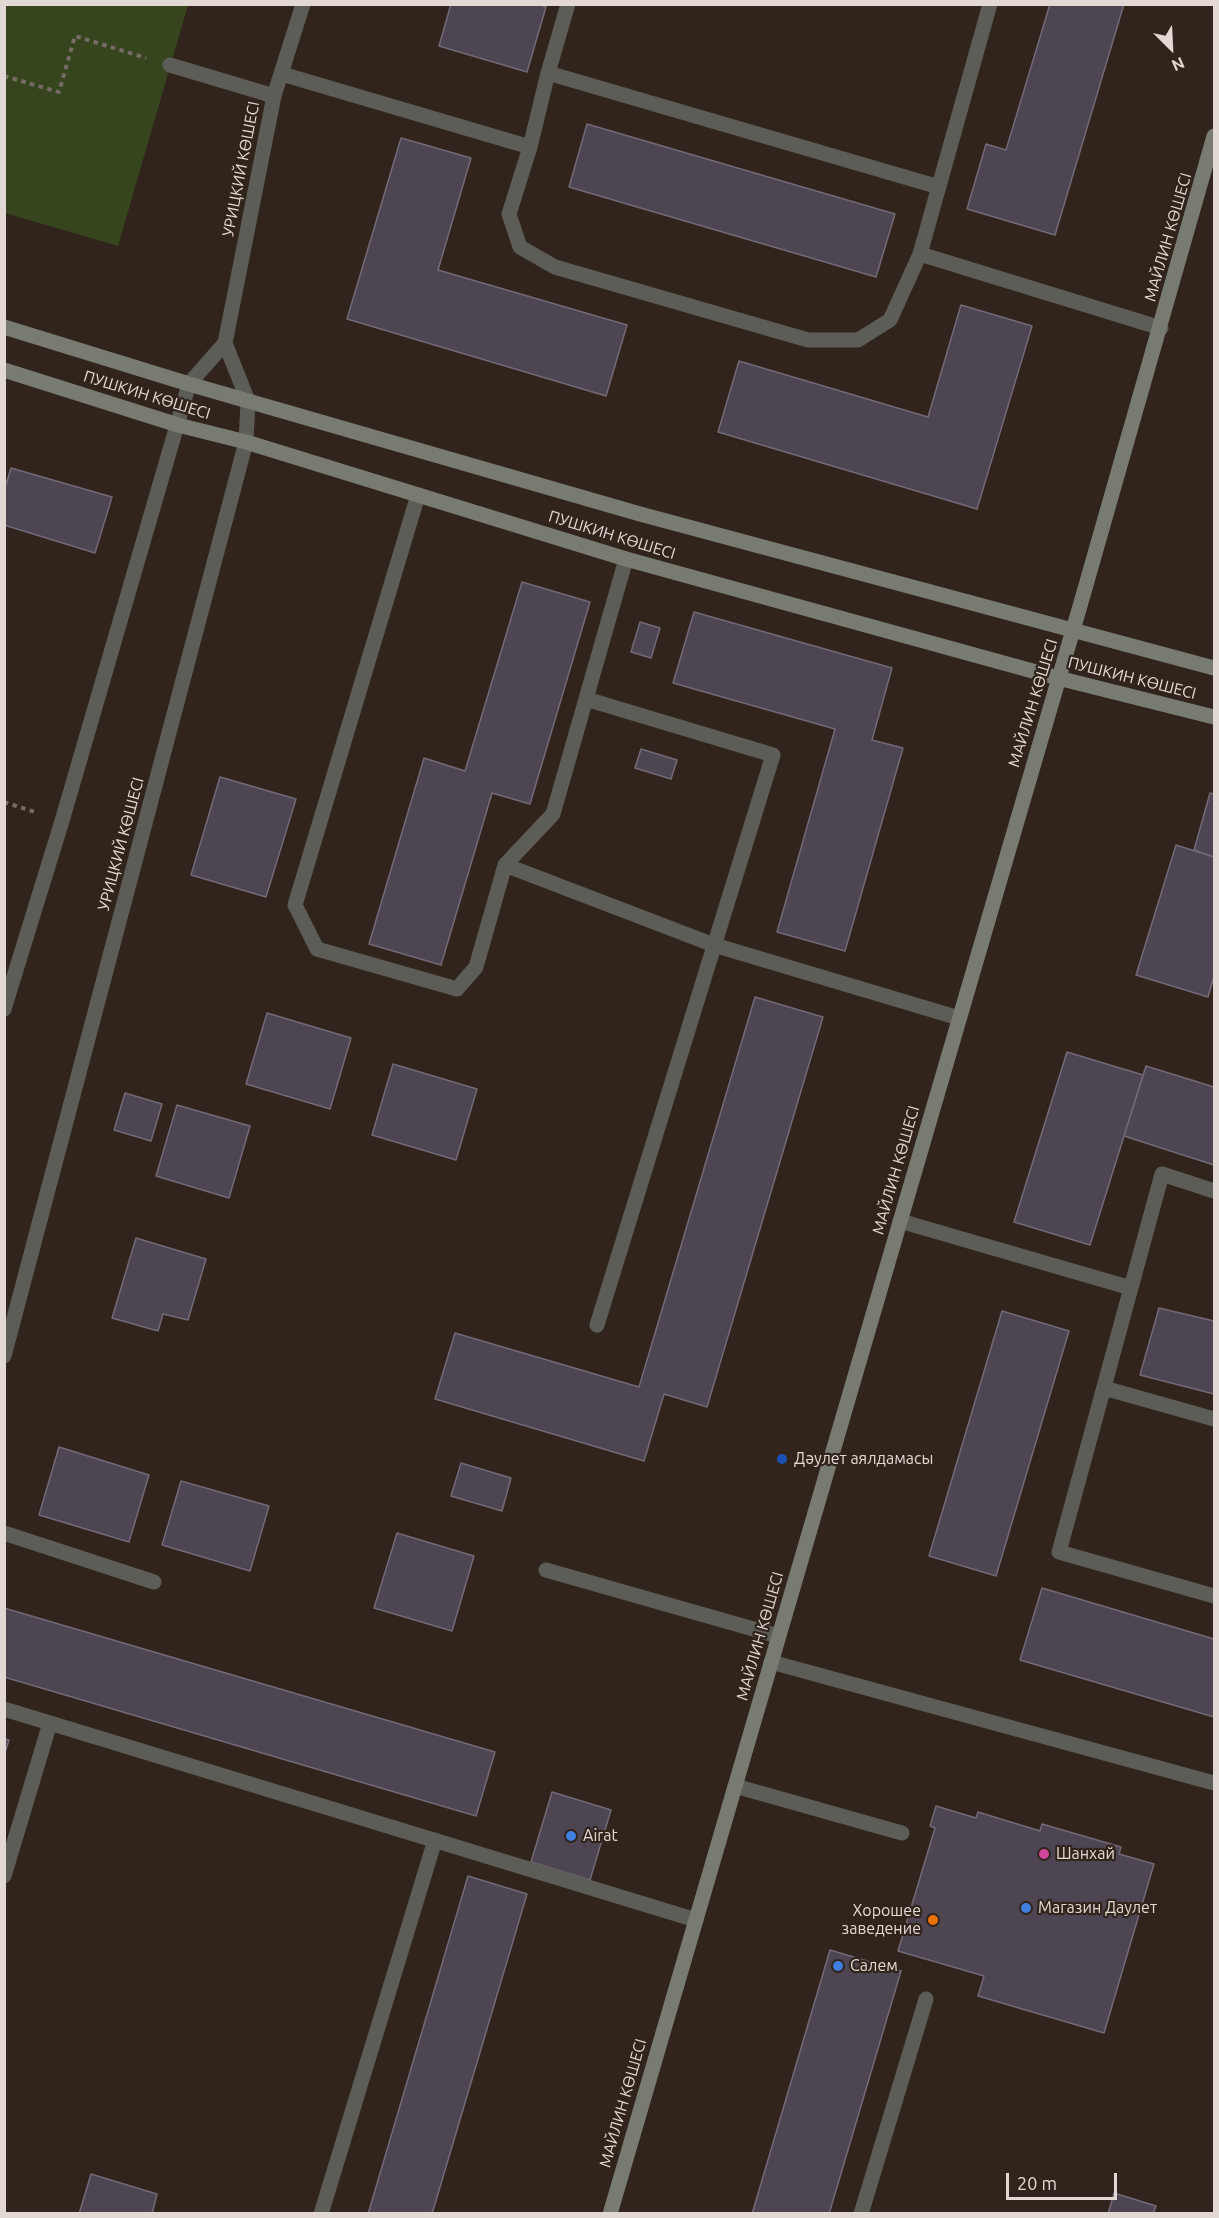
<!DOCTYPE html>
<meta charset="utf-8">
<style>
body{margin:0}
#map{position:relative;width:1219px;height:2218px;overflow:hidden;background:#31241c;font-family:Ubuntu,sans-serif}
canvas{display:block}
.frame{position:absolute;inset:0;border:6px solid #e2d9d4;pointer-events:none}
.north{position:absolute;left:1141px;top:18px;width:60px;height:60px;-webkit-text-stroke:4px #31241c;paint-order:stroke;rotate:156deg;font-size:16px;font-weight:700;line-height:24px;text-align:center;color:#e2d9d4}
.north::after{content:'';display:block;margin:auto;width:21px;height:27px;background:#e2d9d4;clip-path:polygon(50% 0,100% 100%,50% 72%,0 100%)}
.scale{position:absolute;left:1006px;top:2173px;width:111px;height:27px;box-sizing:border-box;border:3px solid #e2d9d4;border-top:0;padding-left:8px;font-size:18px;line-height:21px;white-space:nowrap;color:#e2d9d4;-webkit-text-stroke:4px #31241c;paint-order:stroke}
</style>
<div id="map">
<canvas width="1219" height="2218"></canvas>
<div class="frame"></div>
<div class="north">N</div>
<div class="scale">20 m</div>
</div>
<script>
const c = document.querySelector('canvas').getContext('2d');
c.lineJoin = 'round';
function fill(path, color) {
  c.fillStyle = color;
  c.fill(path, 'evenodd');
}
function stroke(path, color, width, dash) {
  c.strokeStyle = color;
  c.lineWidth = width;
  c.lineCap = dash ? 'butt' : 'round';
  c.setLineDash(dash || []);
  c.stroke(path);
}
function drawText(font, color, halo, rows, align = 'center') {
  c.font = font + ' Ubuntu,sans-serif';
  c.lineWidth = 4.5;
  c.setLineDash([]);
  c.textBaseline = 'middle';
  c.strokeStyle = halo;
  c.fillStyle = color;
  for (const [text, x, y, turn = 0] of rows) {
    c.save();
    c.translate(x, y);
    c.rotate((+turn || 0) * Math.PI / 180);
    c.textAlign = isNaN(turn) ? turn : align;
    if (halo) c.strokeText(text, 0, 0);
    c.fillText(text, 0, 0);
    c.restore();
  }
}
const green = new Path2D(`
 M4,5h184l-70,241 -113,-33z`);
const building = new Path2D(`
 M451,4h86l9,3 -19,65 -88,-26z
 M1050,4h74l-69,231 -88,-26 19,-65 20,6z
 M587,124l308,90 -19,63 -307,-90z
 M401,138l70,20 -33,112 189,55 -21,71 -259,-77z
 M961,305l71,21 -55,183 -259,-77 21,-71 189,56z
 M11,468l101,29 -17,56 -91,-28v-34z
 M522,582l68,20 -60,202 -38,-11 -51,172 -72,-21 55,-186 41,13z
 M694,612l198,56 -20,72 31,8 -58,203 -68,-19 58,-203 -162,-46z
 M640,622l20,6 -9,30 -20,-6z
 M641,749l36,11 -6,19 -36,-11z
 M220,777l76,22 -30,98 -75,-22z
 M1210,793l4,1v63l-20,-7z
 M1176,845l38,12v119l-6,21 -72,-22z
 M755,997l68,20 -116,390 -43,-13 -20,67 -209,-62 20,-66 184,54z
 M267,1013l84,25 -21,71 -84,-25z
 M1067,1052l76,23 -53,170 -76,-23z
 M393,1064l84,25 -21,71 -84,-25z
 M1146,1066l68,21v78l-90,-29z
 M125,1093l37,11 -11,37 -37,-11z
 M177,1105l73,21 -21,72 -73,-22z
 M136,1238l70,21 -18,61 -25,-6 -5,17 -46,-13z
 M1159,1308l55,13v73l-74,-19z
 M1002,1311l67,20 -73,245 -67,-20z
 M59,1447l90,28 -20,67 -90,-27z
 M461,1463l50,15 -9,33 -51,-15z
 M181,1481l88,25 -19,65 -88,-26z
 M397,1533l77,23 -22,75 -78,-23z
 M1042,1588l172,51v78l-194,-57z
 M4,1608l491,144 -19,64 -472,-139z
 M4,1739l5,1 -5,16z
 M552,1792l59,18 -21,70 -59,-18z
 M936,1806l40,12 2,-6 62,19 2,-7 79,23 -2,7 35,10 -50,169 -126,-37 6,-20 -86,-25 37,-123 -5,-2z
 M468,1876l59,18 -95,320h-64z
 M830,1950l71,21 -72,243h-77z
 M91,2174l66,20 -5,20h-73z
 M1114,2193l42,13 -3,8h-45z`);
const path = new Path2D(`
 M4,76l55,16 16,-56 71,22
 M4,802l34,11`);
const lane = new Path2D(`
 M568,4l-20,69 -18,74 -21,67 11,33 35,20 253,73h50l32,-20 30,-66 241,74
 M170,65l104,31
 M548,73l391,114
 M282,74l248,73
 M920,254l70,-250
 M418,495l-123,410 22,44 140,40 19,-22 29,-102 48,-51 73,-255
 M586,699l187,56 -176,570
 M505,865l209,80 245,73
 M1214,1191l-52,-17 -103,378 155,44
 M900,1221l231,67
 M1104,1388l110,31
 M4,1533l150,49
 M546,1570l232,66
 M771,1662l443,121
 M4,1709l692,211
 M735,1786l167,47
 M4,1876l46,-153
 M321,2214l114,-374
 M861,2214l65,-215`);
const street = new Path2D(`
 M4,1009l58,-188 127,-437 36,-41 49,-247 29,-92
 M4,1356l242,-914 2,-41 -23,-58`);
const secondary = new Path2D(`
 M4,327l185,57 451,130 574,154
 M4,370l174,55 68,17 380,117 432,119 156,39
 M610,2214l470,-1608 134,-470`);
const markers = [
 [782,1459,6,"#1a4fb4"],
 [571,1836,6,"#3f7fe0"],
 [1044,1854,6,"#d1479c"],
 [1026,1908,6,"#3f7fe0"],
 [933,1920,6,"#e8710a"],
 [838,1966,6,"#3f7fe0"]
];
const streetNames = [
 ["УРИЦКИЙ КӨШЕСІ",241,169,-79],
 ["МАЙЛИН КӨШЕСІ",1168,237,-74],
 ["ПУШКИН КӨШЕСІ",147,395,17],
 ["ПУШКИН КӨШЕСІ",612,535,17],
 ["ПУШКИН КӨШЕСІ",1132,678,14],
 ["МАЙЛИН КӨШЕСІ",1033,703,-73],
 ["УРИЦКИЙ КӨШЕСІ",121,844,-75],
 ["МАЙЛИН КӨШЕСІ",896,1170,-74],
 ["МАЙЛИН КӨШЕСІ",760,1636,-74],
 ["МАЙЛИН КӨШЕСІ",623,2103,-74]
];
const poiNames = [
 ["Дәулет аялдамасы",794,1459],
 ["Airat",583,1836],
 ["Шанхай",1056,1854],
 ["Магазин Даулет",1038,1908],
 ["Хорошее",921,1911,"right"],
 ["заведение",921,1929,"right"],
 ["Салем",850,1966]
];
fill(green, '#36451d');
fill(building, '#4e4552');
stroke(building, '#736977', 1.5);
stroke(path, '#776c65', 4, [4.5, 4.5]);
stroke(lane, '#5b5d56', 15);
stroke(street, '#5b5d56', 15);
stroke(secondary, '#787b71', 15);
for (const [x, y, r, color] of markers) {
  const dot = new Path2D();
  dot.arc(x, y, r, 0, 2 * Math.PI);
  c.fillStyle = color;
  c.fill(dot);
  stroke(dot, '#31241c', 2);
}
drawText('16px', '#e2d9d4', '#31241c', streetNames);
drawText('16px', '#e2d9d4', '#31241c', poiNames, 'left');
</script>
